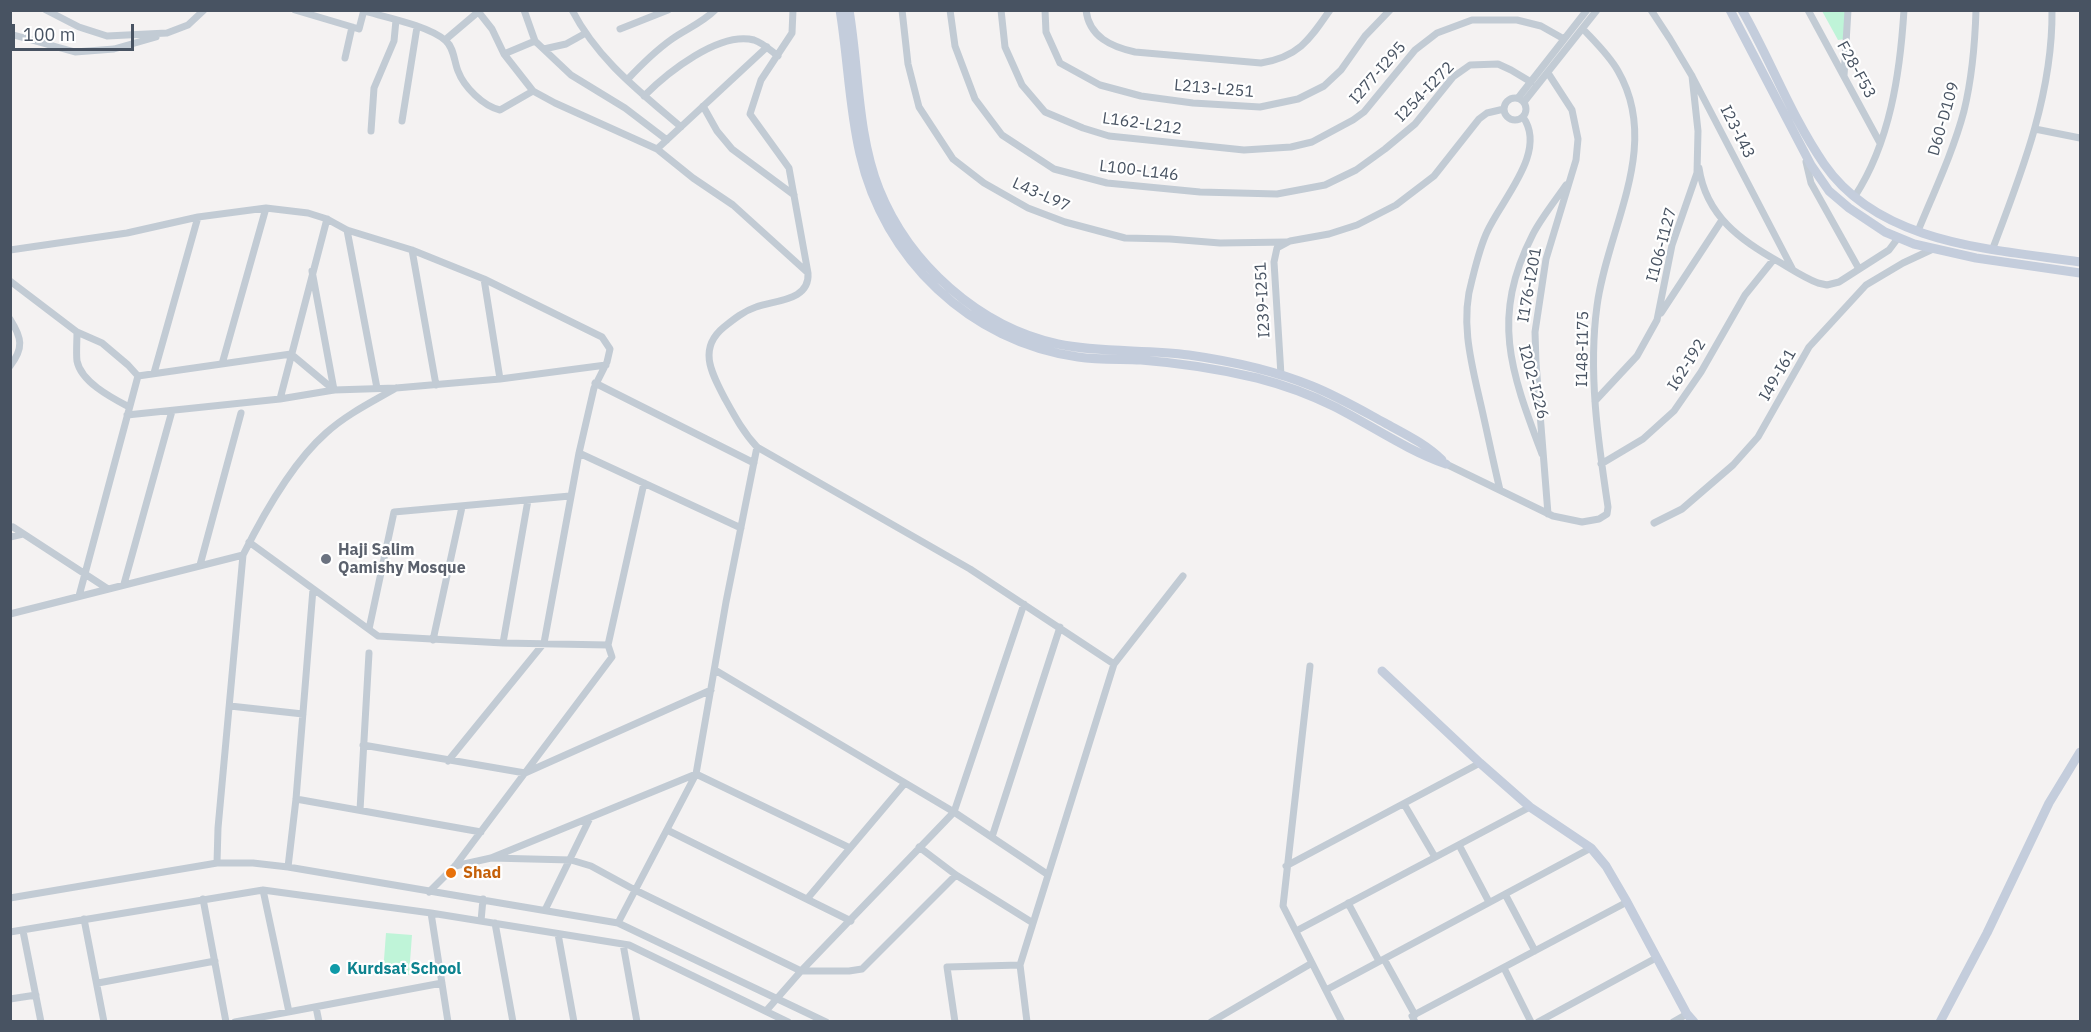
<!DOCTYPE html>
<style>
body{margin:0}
#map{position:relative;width:2091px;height:1032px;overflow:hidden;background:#f4f2f2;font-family:"IBM Plex Sans",sans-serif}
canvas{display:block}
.frame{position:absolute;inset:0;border:12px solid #485362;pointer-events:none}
.scale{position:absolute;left:12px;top:24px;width:122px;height:27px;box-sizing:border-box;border:3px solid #485362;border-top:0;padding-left:8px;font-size:18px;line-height:21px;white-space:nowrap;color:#485362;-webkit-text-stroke:4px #fff;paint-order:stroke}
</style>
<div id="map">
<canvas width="2091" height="1032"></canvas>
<div class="frame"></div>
<div class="scale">100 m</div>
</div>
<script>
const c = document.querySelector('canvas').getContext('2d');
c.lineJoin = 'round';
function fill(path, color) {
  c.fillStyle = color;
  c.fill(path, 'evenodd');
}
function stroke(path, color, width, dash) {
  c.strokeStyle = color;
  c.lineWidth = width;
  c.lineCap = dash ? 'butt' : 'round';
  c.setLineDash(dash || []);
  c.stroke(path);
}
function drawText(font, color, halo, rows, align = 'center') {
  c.font = font + ' "IBM Plex Sans",sans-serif';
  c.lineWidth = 4.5;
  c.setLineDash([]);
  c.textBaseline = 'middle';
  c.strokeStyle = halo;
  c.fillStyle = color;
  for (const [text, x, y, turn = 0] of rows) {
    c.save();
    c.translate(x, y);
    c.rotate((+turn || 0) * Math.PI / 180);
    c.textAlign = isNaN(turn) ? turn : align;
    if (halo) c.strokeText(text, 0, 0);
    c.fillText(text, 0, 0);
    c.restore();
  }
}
const green = new Path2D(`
 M1822,11h24l-1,28 -7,1z
 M386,933l26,2 -3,40 -26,-2z`);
const street = new Path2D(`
 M46,10l33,17 28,9 60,-3 21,-8 16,-15
 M295,10l64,19 5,-19
 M477,10l15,19 12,25 29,37 22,12 102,46 36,29 40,27 75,68c2,28 -33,27 -52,34 -12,4 -22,12 -32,20 -26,21 -13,45 0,70 10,18 19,35 33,50l213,122 144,95
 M524,10l11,31 36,34 54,33 42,32
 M572,10c26,50 67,81 109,117
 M793,10l-1,23 -31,47 -11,34 39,54 19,105
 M902,10l6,54 11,43 34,52 31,24 44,25 37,14 60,16 45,1 50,4 67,-1
 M950,10l5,36 20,53 27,36 52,34 53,14 93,9 77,2 48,-9 31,-15 29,-21 30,-25 38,-47 17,-12 28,-1 13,6 20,12
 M1001,10l4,37 17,38 23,27 38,16 26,8 135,14 47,-3 21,-5 41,-22 11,-8 51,-62 22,-17 35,-13h45l24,6 23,13
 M1045,10l1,22 14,31 40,22 41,11 52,7 67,4 38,-8 26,-13 17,-16 24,-34 25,-26
 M1086,10c3,27 26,37 49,42l126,11c38,-6 49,-24 69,-53
 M1651,10l19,29 22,37 101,194
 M1808,10l72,133
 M364,11c21,6 66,15 82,30 8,7 8,20 12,30 6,16 25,35 42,39l33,-19
 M620,29l48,-19
 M10,34l65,18 39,-3 42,-12
 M445,40l33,-28
 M544,49l22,-5 18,-10
 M504,54l31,-13
 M345,58l7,-31
 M1548,73l24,37 6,29 -2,21 -30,99 -11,73 1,31 12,151
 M1844,76l4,-66
 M627,80c14,-15 28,-29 45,-41 14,-10 30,-16 43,-29
 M644,96c23,-23 75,-65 110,-56 9,3 16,10 24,16
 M1504 109a11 11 0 1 1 22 0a11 11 0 1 1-22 0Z
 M1518,98l69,-88
 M1524,102l73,-92
 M703,106l14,25 15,18 62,46
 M402,121l15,-94
 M2035,129l45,9
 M371,131l3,-43 20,-47 2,-21
 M657,149l110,-102
 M1806,162l5,21 48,86
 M1699,168c7,48 42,73 82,95 12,7 24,15 37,20l9,2 12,-3 50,-32 9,-12
 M1855,196c35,-54 45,-122 49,-186
 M347,230l30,158
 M1918,231c16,-39 35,-79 46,-120 8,-33 11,-67 12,-101
 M1993,248c29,-76 60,-155 59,-238
 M10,250l117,-17 71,-16 68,-9 42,5 19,6 20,11 65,20 72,29 118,58 8,12 -3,13 -13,26 -15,65 -35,190 -96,118
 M412,250l24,135
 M484,279l16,100
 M10,281l67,51 25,11 26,22 10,11
 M1661,313l61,-93
 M10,319c12,19 14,29 0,47
 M77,332c0,10 -1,20 0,29 4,21 35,37 52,46
 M222,364l44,-156
 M154,373l44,-156
 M1281,375l-7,-113 3,-14 13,-7 39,-7 28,-9 39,-20 38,-29 45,-57 8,-6 17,-4
 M138,376l153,-22 43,36 -22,-119
 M595,383l159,80
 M280,399l47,-180
 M1595,401l42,-45 20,-36 15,-75 25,-72 1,-42 -6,-55
 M127,415l153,-16 54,-9 62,-2 104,-9 106,-14
 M579,453l162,75
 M1542,454c-31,-82 -52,-136 -9,-220 9,-17 22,-33 33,-49
 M1446,464l107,52 29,6 17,-3 8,-5 1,-7c-10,-66 -20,-135 -11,-201 10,-78 65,-159 21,-235 -9,-16 -23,-29 -35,-42
 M1601,464l42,-25 31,-28 27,-39 44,-77 29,-36
 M1500,490c-7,-29 -13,-59 -20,-89 -9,-39 -20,-81 -8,-121 4,-16 8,-33 15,-48 14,-32 61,-80 36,-115
 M1654,523l28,-14 51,-44 25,-28 51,-90 57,-62 37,-22 30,-14
 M13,527l95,62
 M10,537l13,-3
 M249,542l129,94 125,7 105,2 4,12 -157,209 -26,26
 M200,565l41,-152
 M124,584l48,-173
 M79,596l59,-220
 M10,614l233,-59
 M369,629l25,-117 176,-16
 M433,640l29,-133
 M503,643l25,-143
 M608,645l36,-162
 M1310,666l-27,240 59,116
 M715,670l239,142 93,62
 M230,706l73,8
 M363,745l162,28 186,-83
 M296,799l185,33
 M1404,804l31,53
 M360,810l9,-157
 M667,830l184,91
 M992,837l68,-210
 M1459,845l30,57
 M919,847l37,28 77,48
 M491,858l80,2 20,6 44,24 166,81h48l13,-2 94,-94
 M217,863l1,-35 25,-273c20,-40 50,-93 83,-122 21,-19 46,-31 70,-45
 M455,866l36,-8 205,-84 154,74
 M1286,866l194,-103
 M288,867l8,-68 17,-210
 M263,890l26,122
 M1505,894l30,57
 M10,898l207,-35h36l35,4 330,56 208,99
 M203,899l23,123
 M807,899l98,-116
 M1348,903l31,58
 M545,910l45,-92
 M431,913l17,109
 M84,919l20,103
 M481,921l2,-22
 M495,923l18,99
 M618,923l78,-149 30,-172 31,-155
 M23,931l18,91
 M1296,931l234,-124
 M10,932l253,-42 168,23 198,32 159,77
 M558,934l16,88
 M623,944l14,78
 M1384,959l31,56
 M1504,968l27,54
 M98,983l117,-22
 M1326,990l265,-142
 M10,999l26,-4
 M316,1007l3,15
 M766,1011l35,-40 153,-159 70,-208
 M235,1022l207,-39
 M955,1022l-8,-55 73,-2
 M1027,1022l-7,-57 94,-301 69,-88
 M1211,1022l101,-59
 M1415,1022l-3,-6 215,-114
 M1538,1022l118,-64
 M1673,1022l14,-8`);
const secondary = new Path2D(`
 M840,10c8,48 9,97 20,144 24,105 110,188 218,203 21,3 42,2 63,3 39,3 78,9 116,18 27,7 52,16 76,28 38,19 73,44 113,58
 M849,10c10,59 8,123 30,179 30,75 100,138 179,155 43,9 88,5 131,11 42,6 84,15 123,31 25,10 49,24 73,37 20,11 41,21 57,37
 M1730,10l81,155 18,26 20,17 36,24 29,12 62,14 104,15
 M1742,10c29,51 49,106 82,154 56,81 169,85 256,98
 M1382,671l98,92 50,44 61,41 15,18 21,36 60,112 7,8
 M1940,1022l47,-89 62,-130 31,-51`);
const markers = [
 [326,559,6,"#6b7280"],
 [451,873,6,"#e8710a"],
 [335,969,6,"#0f9aa8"]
];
const streetNames = [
 ["F28-F53",1856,70,61],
 ["I277-I295",1378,73,-49],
 ["L213-L251",1214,89,5],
 ["I254-I272",1425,92,-46],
 ["D60-D109",1944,119,-74],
 ["L162-L212",1142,124,8],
 ["I23-I43",1737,132,63],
 ["L100-L146",1139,171,7],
 ["L43-L97",1041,195,24],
 ["I106-I127",1662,245,-75],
 ["I176-I201",1530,285,-80],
 ["I239-I251",1263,300,-93],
 ["I148-I175",1583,349,-89],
 ["I62-I92",1687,365,-58],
 ["I49-I61",1778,375,-60],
 ["I202-I226",1533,382,75]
];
const worshipNames = [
 ["Haji Salim",338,550],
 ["Qamishy Mosque",338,568]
];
const foodNames = [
 ["Shad",463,873]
];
const cultureNames = [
 ["Kurdsat School",347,969]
];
fill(green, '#bff4d8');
stroke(street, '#c2cbd4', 7);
stroke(secondary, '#c4cddc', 9);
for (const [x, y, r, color] of markers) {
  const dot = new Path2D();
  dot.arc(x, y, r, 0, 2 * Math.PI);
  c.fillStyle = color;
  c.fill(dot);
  stroke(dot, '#fff', 2);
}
drawText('16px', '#485362', '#fff', streetNames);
drawText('bold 16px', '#5b616d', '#fff', worshipNames, 'left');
drawText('bold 16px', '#c56008', '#fff', foodNames, 'left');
drawText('bold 16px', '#0d838f', '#fff', cultureNames, 'left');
</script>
